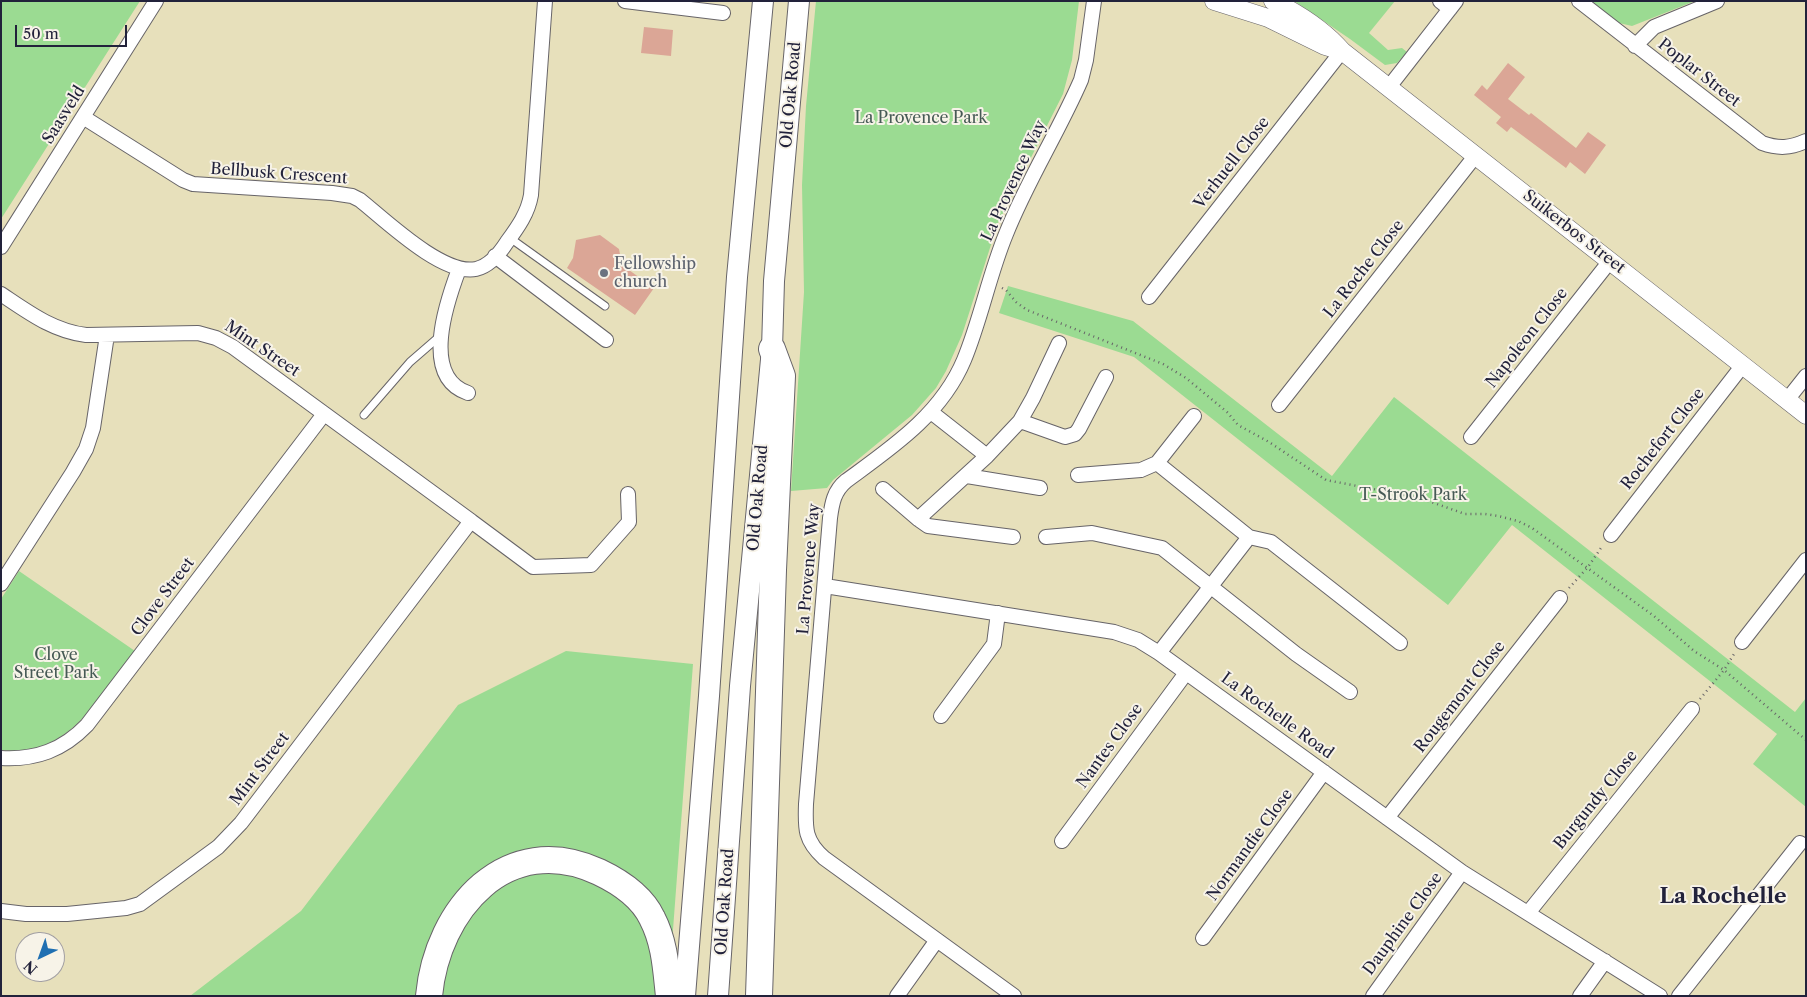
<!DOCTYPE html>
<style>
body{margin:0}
#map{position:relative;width:1807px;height:997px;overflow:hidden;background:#e7e0bb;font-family:"Libre Caslon Text",serif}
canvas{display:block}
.frame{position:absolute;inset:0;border:2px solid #22223b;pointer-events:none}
.north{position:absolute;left:15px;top:932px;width:50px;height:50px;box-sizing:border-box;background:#f7f3e8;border:1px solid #a29fa3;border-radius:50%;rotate:222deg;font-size:14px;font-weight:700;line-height:20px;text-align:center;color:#22223b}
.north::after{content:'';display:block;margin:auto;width:18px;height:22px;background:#1f6fb2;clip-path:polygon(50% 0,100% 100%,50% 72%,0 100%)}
.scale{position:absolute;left:15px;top:25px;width:112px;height:22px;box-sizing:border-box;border:2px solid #22223b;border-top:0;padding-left:6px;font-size:15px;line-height:18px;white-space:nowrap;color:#22223b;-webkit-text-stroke:4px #f7f3e8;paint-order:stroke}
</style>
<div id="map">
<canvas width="1807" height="997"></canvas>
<div class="frame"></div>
<div class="north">N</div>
<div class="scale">50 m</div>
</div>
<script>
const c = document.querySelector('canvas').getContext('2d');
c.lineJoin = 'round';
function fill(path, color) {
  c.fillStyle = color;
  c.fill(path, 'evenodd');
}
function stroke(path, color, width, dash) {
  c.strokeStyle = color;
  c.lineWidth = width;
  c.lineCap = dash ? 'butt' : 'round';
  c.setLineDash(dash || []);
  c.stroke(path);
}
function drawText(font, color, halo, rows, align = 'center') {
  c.font = font + ' "Libre Caslon Text",serif';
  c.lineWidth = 4;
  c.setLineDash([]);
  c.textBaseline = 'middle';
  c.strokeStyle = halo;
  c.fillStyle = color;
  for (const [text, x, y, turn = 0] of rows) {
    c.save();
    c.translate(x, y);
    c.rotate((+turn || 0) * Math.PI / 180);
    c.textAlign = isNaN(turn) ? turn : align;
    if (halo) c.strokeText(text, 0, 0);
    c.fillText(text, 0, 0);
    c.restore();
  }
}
const green = new Path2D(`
 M1,1h139l-139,218z
 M816,1h263l-7,59 -9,34 -65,129 -36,112 -16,36 -10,17 -24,27 -79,65 -6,8 -36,3 13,-199 -2,-107 4,-79z
 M1294,1h101l-26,32 19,17 14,-2 5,4 -10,11 -12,2 -35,-26z
 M1591,1h104l-63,25 -13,-3z
 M1008,286l125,35 199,155 62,-79 401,315 11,-14v109l-53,-43 24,-30 -265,-209 -64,80 -314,-248 -135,-44z
 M19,571l116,80c-34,45 -68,109 -134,99v-151z
 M566,651l127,13 -25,332h-478l111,-85 157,-206z`);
const building = new Path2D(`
 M644,27l29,3 -2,26 -30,-3z
 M1508,63l17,14 -17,22 21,16 2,-2 45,35 12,-16 18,13 -21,29 -15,-12 -4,6 -55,-41 -4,5 -11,-9 5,-6 -27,-22 8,-10 5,5z
 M600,235l19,14 3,16 32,23 -19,27 -68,-47 6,-10 3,-18z`);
const path = new Path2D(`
 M1002,288l4,2 10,12 11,8 136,54 23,14 41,34 11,13 31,17 57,38 94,18 45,16h20l13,2 20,5 14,7 122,88 40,35 30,19 82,70
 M1569,588l19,-21 15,-22
 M1700,699l24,-29 10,-16`);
const service = new Path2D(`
 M510,238l95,68
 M364,415l46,-53 30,-26`);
const minor = new Path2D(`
 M625,1l98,12
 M1440,1l10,8
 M1579,1l183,142c17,6 28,5 44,-2
 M1635,46l19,-19 63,-26
 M1389,87l67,-86
 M83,117l100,63 10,4 139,9 20,3 8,4c25,20 83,76 116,69 13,-3 24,-16 31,-27 11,-15 21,-29 24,-47l14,-194
 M1,247l155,-246
 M495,256l111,84
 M459,269c-12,32 -39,108 9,124
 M1,294c27,18 52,37 85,41l112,-2 18,5 17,9 238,174 -230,302 -23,24 -78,57 -14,4 -59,6h-41l-25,-3
 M1149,297l193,-246
 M1787,400l19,-24
 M1279,405l197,-250
 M931,412l56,44
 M1020,421l45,16 10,-3 4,-5 27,-52
 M1471,437l139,-176
 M1157,463l92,74 22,5 129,101
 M1078,475l63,-5 16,-7 37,-47
 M967,476l73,12
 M883,489l35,30 10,7 85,11
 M918,519l69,-63 33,-35 13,-23 26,-55
 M471,521l62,46 58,-2 38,-43 -1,-28
 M1611,535l132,-170
 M1046,537l46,-4 70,15 134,106 54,38
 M1,584l72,-112 13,-23 7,-21 14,-93
 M825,586l289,46 24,8 21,13 303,219 198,124
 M1742,642l64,-82
 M1159,653l90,-116
 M941,716l53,-72 4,-31
 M1,758c35,2 62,-8 86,-33l237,-311
 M1387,818l173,-220
 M1062,841l124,-168
 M1528,913l164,-204
 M1203,938l121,-166
 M897,996l40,-56
 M1014,996l-190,-138c-19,-17 -19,-29 -18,-54l24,-286c2,-15 4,-27 16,-37 45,-33 95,-66 118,-121 17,-41 25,-85 42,-126 21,-53 52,-101 75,-154l5,-20 8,-59
 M1373,996l89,-124
 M1580,996l25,-35
 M1679,996l121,-153`);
const tertiary = new Path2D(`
 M1214,1l54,17 57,28 10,3
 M1273,1c26,13 50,28 69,50l464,364`);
const secondary = new Path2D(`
 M685,996l24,-300 28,-419 26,-276
 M718,996l22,-310 32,-337 2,-68 25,-280`);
const motorway = new Path2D(`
 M429,996c8,-87 78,-167 170,-124 21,10 43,25 53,46 13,25 14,51 17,78
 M759,996l14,-426 9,-194 -10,-27`);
const markers = [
 [604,273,5,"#6b7280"]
];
const streetNames = [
 ["Poplar Street",1699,73,38],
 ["Old Oak Road",791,95,-85],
 ["Saasveld",64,115,-58],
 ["Verhuell Close",1232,163,-52],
 ["Bellbusk Crescent",279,174,4],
 ["La Provence Way",1014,181,-65],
 ["Suikerbos Street",1574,232,38],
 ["La Roche Close",1364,269,-52],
 ["Napoleon Close",1527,338,-52],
 ["Mint Street",262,349,34],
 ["Rochefort Close",1663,439,-52],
 ["Old Oak Road",758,498,-85],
 ["La Provence Way",809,569,-85],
 ["Clove Street",163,597,-53],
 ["Rougemont Close",1460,697,-52],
 ["La Rochelle Road",1277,716,36],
 ["Nantes Close",1110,746,-54],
 ["Mint Street",260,769,-53],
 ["Burgundy Close",1596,800,-51],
 ["Normandie Close",1250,845,-54],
 ["Old Oak Road",725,902,-86],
 ["Dauphine Close",1403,924,-54]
];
const parkNames = [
 ["La Provence Park",921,118],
 ["T-Strook Park",1413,495],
 ["Clove",56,655],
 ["Street Park",56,673]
];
const worshipNames = [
 ["Fellowship",614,264],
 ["church",614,282]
];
const districtNames = [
 ["La Rochelle",1723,897]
];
fill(green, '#9bdb92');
fill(building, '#dba696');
stroke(service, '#676468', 9);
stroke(minor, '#676468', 16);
stroke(tertiary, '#676468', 19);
stroke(secondary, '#676468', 22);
stroke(motorway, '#676468', 28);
stroke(path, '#676468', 2.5, [1, 4]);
stroke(service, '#fff', 7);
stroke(minor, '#fff', 14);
stroke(tertiary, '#fff', 18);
stroke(secondary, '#fff', 20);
stroke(motorway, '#fff', 26);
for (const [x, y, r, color] of markers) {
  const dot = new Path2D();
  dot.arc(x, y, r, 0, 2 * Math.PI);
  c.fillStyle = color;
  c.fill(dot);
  stroke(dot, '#f7f3e8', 2);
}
drawText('16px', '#22223b', '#f7f3e8', streetNames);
drawText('16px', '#465a55', '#f7f3e8', parkNames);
drawText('16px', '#5b616d', '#f7f3e8', worshipNames, 'left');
drawText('bold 21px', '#22223b', '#f7f3e8', districtNames);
</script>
